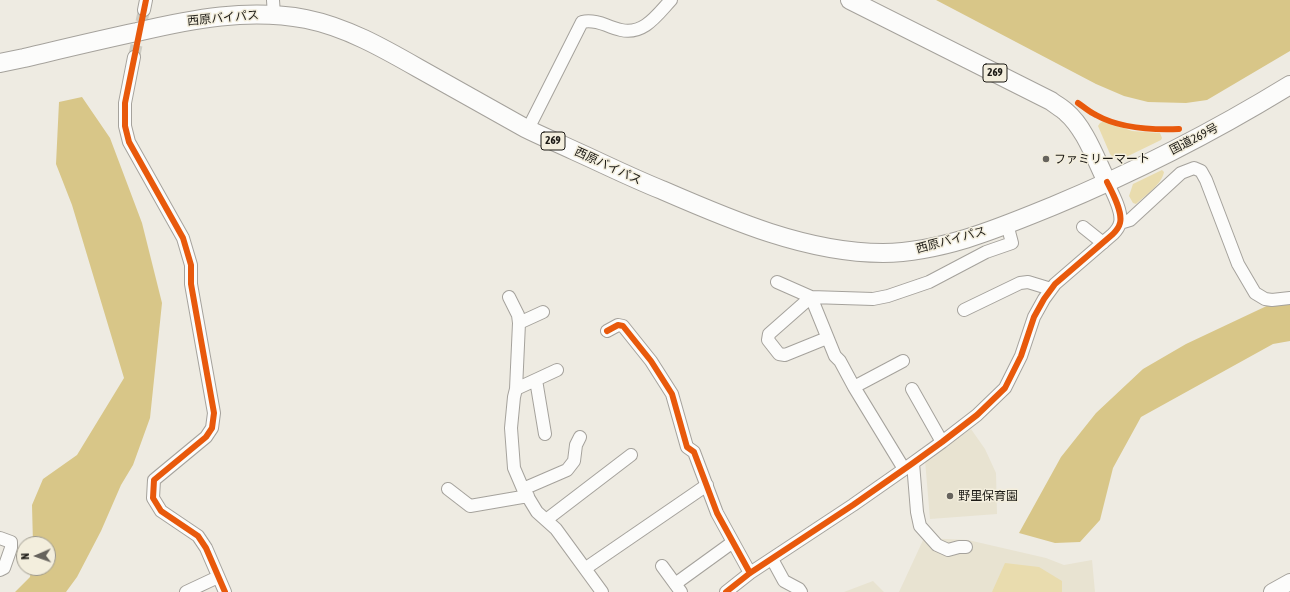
<!DOCTYPE html>
<meta charset="utf-8">
<style>
body{margin:0}
#map{position:relative;width:1290px;height:592px;overflow:hidden;background:#eeebe2;font-family:"Asap Condensed",sans-serif}
canvas{display:block}
.north{position:absolute;left:16px;top:536px;width:40px;height:40px;box-sizing:border-box;background:#f3eedd;border:1px solid #9d998d;border-radius:50%;rotate:268deg;font-size:11px;font-weight:700;line-height:16px;text-align:center;color:#1c1a15}
.north::after{content:'';display:block;margin:auto;width:14px;height:18px;background:#66635d;clip-path:polygon(50% 0,100% 100%,50% 72%,0 100%)}
</style>
<div id="map">
<canvas width="1290" height="592"></canvas>
<div class="north">N</div>
</div>
<script>
const c = document.querySelector('canvas').getContext('2d');
c.lineJoin = 'round';
function fill(path, color) {
  c.fillStyle = color;
  c.fill(path, 'evenodd');
}
function stroke(path, color, width, dash) {
  c.strokeStyle = color;
  c.lineWidth = width;
  c.lineCap = dash ? 'butt' : 'round';
  c.setLineDash(dash || []);
  c.stroke(path);
}
function drawText(font, color, halo, rows, align = 'center') {
  c.font = font + ' "Asap Condensed","Noto Sans JP",sans-serif';
  c.lineWidth = 3;
  c.setLineDash([]);
  c.textBaseline = 'middle';
  c.strokeStyle = halo;
  c.fillStyle = color;
  for (const [text, x, y, turn = 0] of rows) {
    c.save();
    c.translate(x, y);
    c.rotate((+turn || 0) * Math.PI / 180);
    c.textAlign = isNaN(turn) ? turn : align;
    if (halo) c.strokeText(text, 0, 0);
    c.fillText(text, 0, 0);
    c.restore();
  }
}
const built = new Path2D(`
 M971,429l14,20 11,24 1,41 -67,5 -5,-59z
 M924,538l44,2 78,18 18,7 28,-5 3,32h-196z
 M873,581l11,11h-40z`);
const green = new Path2D(`
 M1104,121l28,10 28,2 2,5 -1,2 -37,18c-5,2 -11,0 -14,-4l-12,-28 2,-3z
 M1162,170l2,2c-2,12 -19,24 -28,32l-3,-1 -4,-7 4,-12z
 M1005,563l34,4 23,14v11h-70z`);
const forest = new Path2D(`
 M936,0h354v51l-83,49 -21,3 -38,-1 -24,-6 -28,-12z
 M82,97l28,41 32,85 20,80 -12,115 -17,47 -12,20 -20,46 -24,46 -11,15h-51l15,-15 1,-9h17v-24h-15l-1,-39 11,-26 34,-24 47,-77 -52,-173 -16,-41 3,-62z
 M1290,295v46l-17,3 -132,73 -28,51 -13,52 -20,22 -25,1 -36,-10 42,-76 35,-44 47,-44 43,-25z`);
const minorTunnel = new Path2D(`
 M134,57l10,-47`);
const minor = new Path2D(`
 M273,0l1,15
 M144,10l2,-10
 M134,57l-9,46v23l4,16 54,96 8,27v19l23,129 -2,15 -6,9 -52,43 -1,18 8,13 37,25 8,12 19,44
 M528,129l54,-107c8,-2 16,0 24,3 5,2 10,4 15,5 23,5 36,-15 50,-30
 M1120,223l10,-3 51,-47 13,-5 7,3 5,9 32,84 17,29 10,6 7,1 18,-2
 M1083,227l20,16
 M777,282l34,15 62,2 15,-3 41,-14 57,-30 26,-9 -5,-19
 M509,297l9,18 1,8
 M964,310l56,-27 8,-1 23,7
 M607,331l11,-6 5,1 28,35 21,33 15,53 7,5 23,61 33,60
 M827,338l-42,17 -6,-1 -11,-14 1,-6 42,-37 24,59 5,5 14,26
 M903,361l-49,26 50,82
 M557,370l-41,19 -2,8 -3,31 3,40 9,21 14,23 19,17 46,63
 M536,380l9,54
 M516,389l3,-66 24,-11
 M912,389l30,53
 M913,463l4,49 3,14 17,19 11,5 11,-3h7
 M448,489l22,17 58,-10
 M523,489l44,-19 7,-9 2,-16 4,-8
 M546,520l85,-65
 M0,538l11,4v6l-7,20 -4,2
 M772,559l12,22 15,8 2,3
 M662,566l19,26
 M586,568l121,-83
 M675,584l58,-42
 M186,592l32,-15
 M726,592l24,-19 103,-68 60,-42 29,-21 35,-27 28,-27 16,-32 13,-39 10,-18 11,-15 58,-50c3,-3 6,-7 7,-11 3,-11 -8,-31 -13,-41`);
const major = new Path2D(`
 M1272,592l18,-10`);
const highway = new Path2D(`
 M850,0l201,101c5,4 11,7 15,11 19,16 30,48 41,70
 M0,63l24,-5c38,-9 75,-18 113,-26 55,-13 112,-24 169,-13 40,8 77,29 112,49 36,20 71,40 107,60 16,8 33,15 50,23 29,13 57,27 87,39 69,30 145,63 221,63 60,-1 116,-25 170,-47 82,-34 162,-75 237,-121`);
const cycleway = new Path2D(`
 M146,0l-21,103v23l4,16 54,96 8,27v19l23,129 -2,15 -6,9 -52,43 -1,18 8,13 37,25 8,12 19,44
 M1078,103c6,4 11,9 18,12 23,13 57,15 83,14
 M607,331l11,-6 5,1 28,35 21,33 15,53 7,5 23,61 33,60
 M726,592l24,-19 103,-68 60,-42 29,-21 35,-27 28,-27 16,-32 13,-39 10,-18 11,-15 58,-50c3,-3 6,-7 7,-11 3,-11 -8,-31 -13,-41`);
const markers = [
 [1046,159,4,"#66635d"],
 [950,496,4,"#66635d"]
];
const shields = [
 [995,73,24],
 [553,141,24]
];
const shieldNames = [
 ["269",995,73],
 ["269",553,141]
];
const streetNames = [
 ["西原バイパス",223,18,-5],
 ["国道269号",1194,139,-27],
 ["西原バイパス",608,166,25],
 ["西原バイパス",951,240,-15]
];
const poiNames = [
 ["ファミリーマート",1054,159],
 ["野里保育園",958,496]
];
fill(built, '#e8e3d1');
fill(green, '#e9dcae');
fill(forest, '#d8c688');
stroke(minorTunnel, '#ceccc3', 12, [12, 6]);
stroke(minor, '#a5a29c', 14);
stroke(major, '#a5a29c', 18);
stroke(highway, '#a5a29c', 20);
stroke(minor, '#fcfcfb', 12);
stroke(major, '#fcfcfb', 16);
stroke(highway, '#fcfcfb', 18);
stroke(cycleway, '#e8590c', 6);
for (const [x, y, r, color] of markers) {
  const dot = new Path2D();
  dot.arc(x, y, r, 0, 2 * Math.PI);
  c.fillStyle = color;
  c.fill(dot);
  stroke(dot, '#f3eedd', 1.5);
}
for (const [x, y, w] of shields) {
  const box = new Path2D();
  box.roundRect(x - w / 2, y - 9, w, 18, 3);
  c.fillStyle = '#f3eedd';
  c.fill(box);
  stroke(box, '#1c1a15', 1);
}
drawText('bold 11px', '#1c1a15', null, shieldNames);
drawText('12px', '#1c1a15', '#f3eedd', streetNames);
drawText('12px', '#1c1a15', '#f3eedd', poiNames, 'left');
</script>
